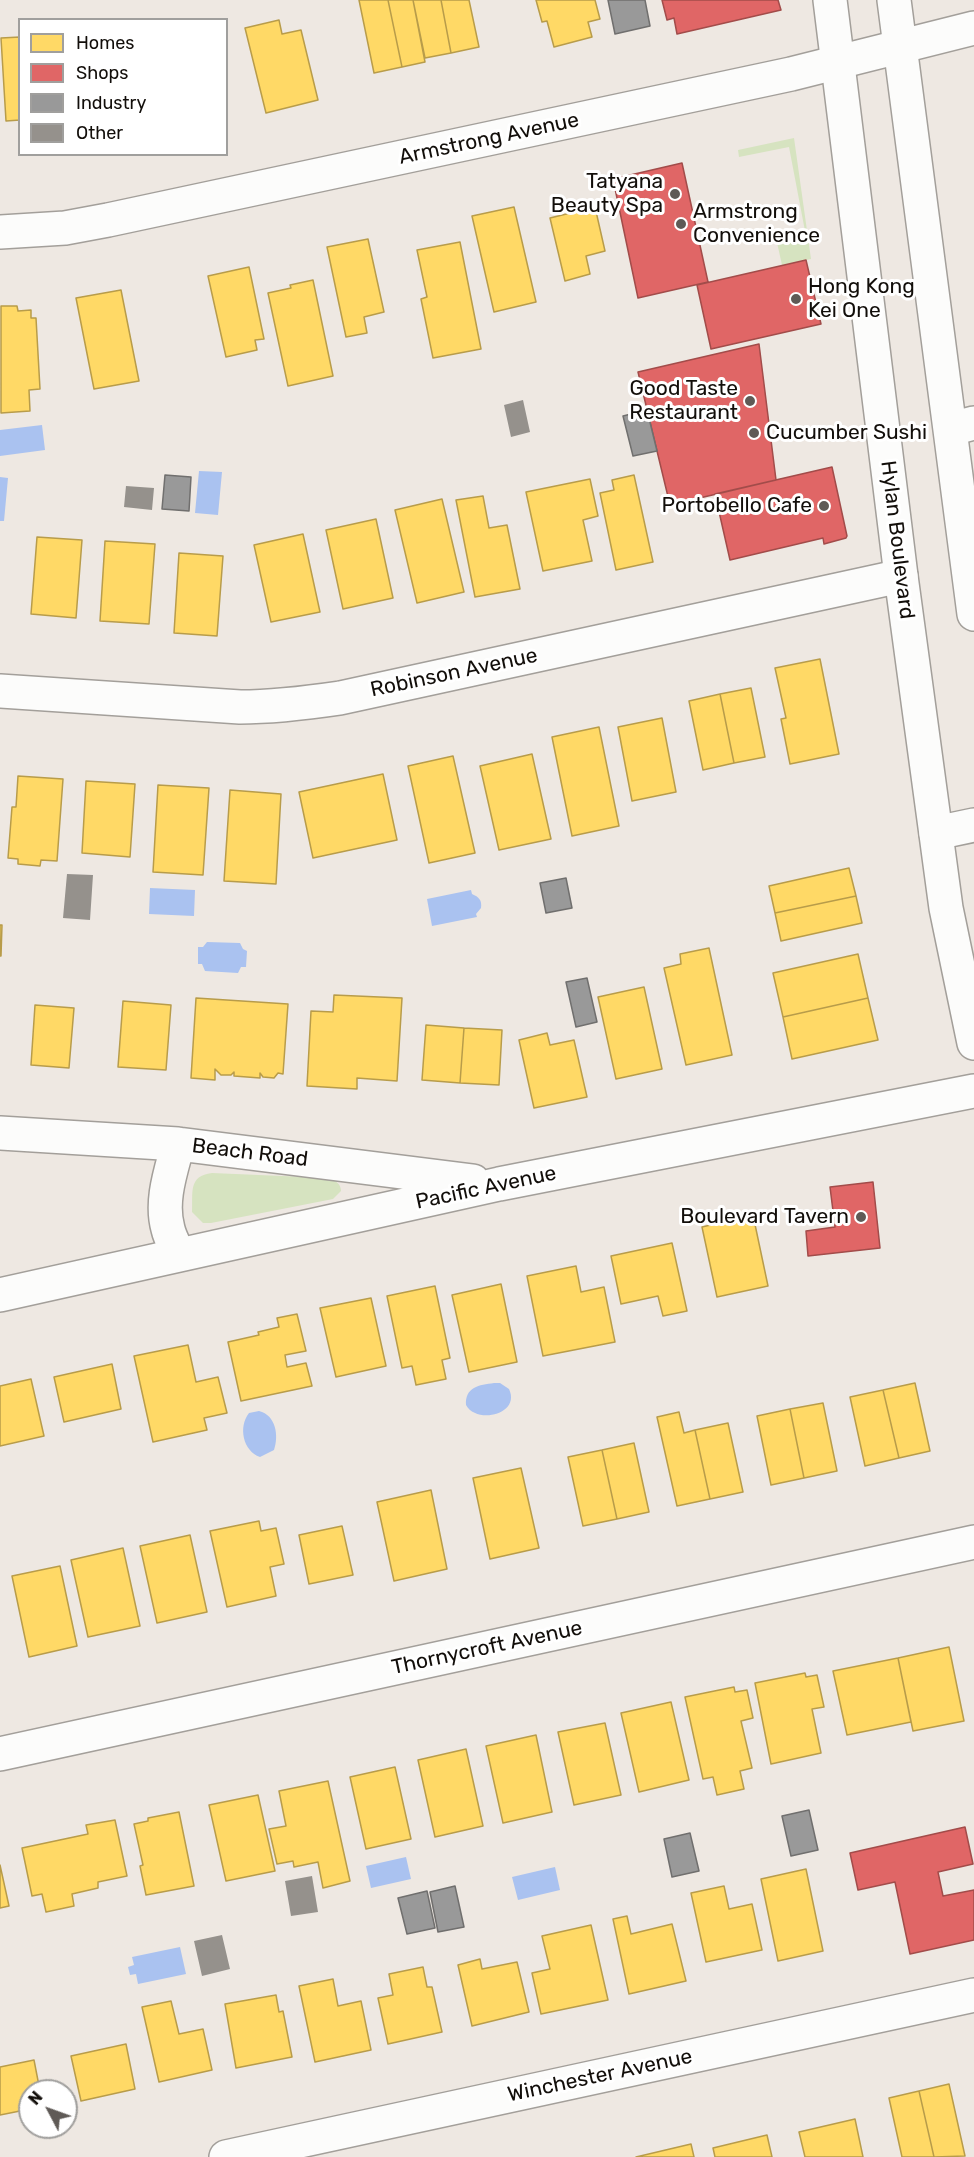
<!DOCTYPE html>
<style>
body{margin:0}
#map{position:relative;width:974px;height:2157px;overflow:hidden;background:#eee8e2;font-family:Rubik,sans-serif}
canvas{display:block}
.legend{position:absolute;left:18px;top:18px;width:210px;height:138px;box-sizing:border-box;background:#fff;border:2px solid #a09f9d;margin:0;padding:8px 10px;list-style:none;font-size:18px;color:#120e0a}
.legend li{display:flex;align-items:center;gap:12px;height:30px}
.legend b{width:30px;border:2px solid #a09f9d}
.north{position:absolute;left:18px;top:2079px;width:60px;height:60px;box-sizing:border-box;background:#fff;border:2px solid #a09f9d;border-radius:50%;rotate:311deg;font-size:16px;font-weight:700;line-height:24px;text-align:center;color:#120e0a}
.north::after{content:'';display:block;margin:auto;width:21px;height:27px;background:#5f5a56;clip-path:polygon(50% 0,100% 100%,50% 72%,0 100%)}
</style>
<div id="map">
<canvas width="974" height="2157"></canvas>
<ul class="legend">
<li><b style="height:16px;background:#ffd966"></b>Homes</li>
<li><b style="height:16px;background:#e06666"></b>Shops</li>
<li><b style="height:16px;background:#999"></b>Industry</li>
<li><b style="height:16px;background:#95918c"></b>Other</li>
</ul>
<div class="north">N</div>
</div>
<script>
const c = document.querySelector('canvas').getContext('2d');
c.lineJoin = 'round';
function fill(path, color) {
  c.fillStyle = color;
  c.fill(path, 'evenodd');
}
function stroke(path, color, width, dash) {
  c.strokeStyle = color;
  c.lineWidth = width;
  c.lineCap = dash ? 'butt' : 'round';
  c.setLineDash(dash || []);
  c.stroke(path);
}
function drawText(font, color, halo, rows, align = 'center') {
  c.font = font + ' Rubik,sans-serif';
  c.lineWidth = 6;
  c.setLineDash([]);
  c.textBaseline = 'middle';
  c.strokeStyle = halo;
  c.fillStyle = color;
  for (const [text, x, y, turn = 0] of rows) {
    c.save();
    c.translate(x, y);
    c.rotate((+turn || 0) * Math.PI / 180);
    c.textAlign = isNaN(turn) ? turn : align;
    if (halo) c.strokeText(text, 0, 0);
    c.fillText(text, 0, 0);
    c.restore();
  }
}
const green = new Path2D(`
 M794,138l17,121 -29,6 -6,-27 29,-7 -16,-84 -50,10 -1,-7z
 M212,1173l117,5c7,3 12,6 12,13l-8,8 -122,24h-8l-11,-11c1,-20 -4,-36 20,-39z`);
const water = new Path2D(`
 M42,425l3,25 -45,6v-26z
 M199,471l23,1 -4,43 -23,-2z
 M0,477l8,1 -4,43h-4z
 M150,888l45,2 -1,26 -45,-2z
 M471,890l1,4c7,3 10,6 9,14l-5,6 1,3 -45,9 -5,-27z
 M207,942l33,1 3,6 4,2 -1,16h-5l-3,6 -33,-2 -3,-7h-4v-17h5z
 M494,1383h6l9,6c12,25 -32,36 -43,16 -1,-18 13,-20 28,-22z
 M259,1411c17,4 20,25 15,39l-14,7c-17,-6 -22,-30 -11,-44z
 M406,1857l5,22 -40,9 -5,-22z
 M555,1867l5,23 -42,10 -6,-23z
 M180,1947l6,27 -48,10 -2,-10 -6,1 -2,-8 6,-2 -2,-8z`);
const homes = new Path2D(`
 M359,0h29l14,67 -28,6z
 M388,0h25l12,62 -23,5z
 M413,0h28l10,53 -26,5z
 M441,0h28l10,47 -28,6z
 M536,0h59l5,19 -12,3 4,15 -38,10 -7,-26 -5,1z
 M279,20l3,14 19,-4 17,70 -52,13 -21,-85z
 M20,37v83l-14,1 -5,-83z
 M514,207l22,95 -42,10 -22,-96z
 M595,207l10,44 -19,5 4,18 -25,7 -15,-63z
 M368,239l16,73 -20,5 3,16 -21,4 -19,-90z
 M460,242l21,107 -48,9 -12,-59 6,-2 -10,-47z
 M249,267l15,72 -9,1 2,10 -31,7 -18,-81z
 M313,280l20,96 -45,10 -20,-93 23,-5 -1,-3z
 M121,290l18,91 -45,8 -18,-91z
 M1,306h16l1,5 13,-1v8h5l4,71 -11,1 1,21 -29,2z
 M634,475l19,87 -37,8 -16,-77 14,-3 -2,-10z
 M590,479l8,37 -15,4 9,41 -49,10 -17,-79z
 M483,496l6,32 18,-3 13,64 -45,8 -19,-97z
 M442,499l22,93 -47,11 -22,-93z
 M376,519l17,79 -50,11 -17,-79z
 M303,534l17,78 -49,10 -17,-77z
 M37,537l45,3 -6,78 -45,-4z
 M105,541l50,3 -6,80 -49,-3z
 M179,553l44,3 -6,80 -43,-3z
 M820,659l19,95 -49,10 -9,-45 5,-1 -11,-50z
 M751,688l14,69 -31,6 -14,-69z
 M720,694l14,69 -31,7 -14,-69z
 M662,718l14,74 -44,9 -14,-74z
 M599,727l20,99 -47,10 -20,-99z
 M532,754l19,85 -52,11 -19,-84z
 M453,756l22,97 -46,10 -21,-97z
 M383,774l14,66 -84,18 -14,-66z
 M18,776l45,3 -6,82 -16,-1 -1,6 -22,-2v-5l-10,-1 4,-51h4z
 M86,781l49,3 -5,73 -48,-4z
 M158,785l51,3 -6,87 -50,-3z
 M230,790l51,4 -5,90 -52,-3z
 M849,868l7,28 -81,17 -6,-27z
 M856,896l6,27 -81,18 -6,-28z
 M0,925h2l-1,31h-1z
 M709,948l23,107 -46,10 -22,-97 17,-4 -1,-10z
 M858,954l10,44 -85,19 -10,-44z
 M644,987l18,82 -46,10 -18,-82z
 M334,995l68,3 -5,83 -40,-3v11l-50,-3 4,-75 22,1z
 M196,998l92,6 -5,70 -5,-1 -4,5 -11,-1 -3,-4v5l-26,-2v-4l-3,3h-10l-6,-6v11l-24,-2z
 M868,998l10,42 -86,19 -9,-42z
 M123,1001l48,4 -5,65 -48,-3z
 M35,1005l39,3 -5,60 -38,-3z
 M426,1025l38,3 -4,55 -38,-3z
 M464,1028l38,2 -3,55 -39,-2z
 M547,1033l3,12 24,-5 13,57 -53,11 -15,-68z
 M753,1215l15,71 -51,11 -15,-70z
 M672,1243l15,68 -24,5 -5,-20 -37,8 -10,-48z
 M576,1266l5,26 23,-5 11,55 -72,14 -16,-80z
 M501,1284l16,78 -48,10 -17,-77z
 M435,1286l15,72 -8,2 4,19 -30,6 -4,-19 -10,2 -15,-72z
 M371,1298l15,68 -50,11 -16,-69z
 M297,1314l9,37 -21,4 2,12 19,-4 6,23 -71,15 -13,-59 31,-7 -1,-3 21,-5 -2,-9z
 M188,1345l8,37 22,-5 9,36 -23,5 3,12 -54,12 -19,-86z
 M112,1364l9,45 -57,13 -10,-45z
 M31,1379l13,57 -44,10v-60z
 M915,1383l15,68 -31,7 -16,-68z
 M883,1390l16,68 -34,8 -15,-69z
 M823,1403l14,68 -33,7 -14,-69z
 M790,1409l14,69 -33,7 -14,-69z
 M679,1412l5,21 11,-3 15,69 -33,7 -20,-89z
 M728,1423l15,69 -33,7 -15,-69z
 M634,1443l15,69 -32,7 -15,-69z
 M602,1450l15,69 -34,7 -15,-69z
 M521,1468l18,80 -49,11 -17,-81z
 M431,1490l16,79 -53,12 -17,-79z
 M259,1521l2,10 15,-3 8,36 -14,3 6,29 -49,11 -17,-76z
 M342,1526l11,49 -44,9 -10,-49z
 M190,1535l17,77 -50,11 -17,-77z
 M123,1548l17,78 -52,11 -17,-77z
 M60,1566l17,80 -48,11 -17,-81z
 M949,1647l15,74 -51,10 -15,-73z
 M898,1658l13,64 -64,13 -14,-64z
 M805,1673l1,4 11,-2 7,32 -12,2 9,44 -50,11 -16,-81z
 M734,1687l1,5 12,-2 6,28 -12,3 11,47 -12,3 4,18 -27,6 -4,-18 -10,2 -18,-82z
 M671,1702l18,78 -50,12 -18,-79z
 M605,1723l16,72 -47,10 -16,-73z
 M536,1735l16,77 -49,11 -17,-77z
 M466,1749l17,77 -48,11 -17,-77z
 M395,1767l16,72 -45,10 -16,-72z
 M328,1781l22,100 -27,7 -5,-26 -24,5 -1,-6 -16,3 -8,-35 17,-3 -7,-35z
 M258,1795l17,76 -49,10 -17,-76z
 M179,1812l15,74 -48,9 -6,-29 3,-1 -9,-41 14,-3v-3z
 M115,1820l12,56 -29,6v6l-26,6 2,12 -28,6 -4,-18 -10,2 -10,-48 66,-14 -2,-9z
 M0,1865l9,41 -9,2z
 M806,1869l17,82 -45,10 -17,-82z
 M724,1886l5,23 23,-5 10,46 -56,12 -15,-69z
 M627,1916l4,18 41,-10 14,57 -57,13 -16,-75z
 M591,1925l17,75 -67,14 -9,-41 18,-4 -8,-33z
 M480,1959l2,10 35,-7 12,50 -57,14 -14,-61z
 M423,1967l4,20h5l10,45 -54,12 -10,-46 15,-3 -4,-21z
 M333,1979l5,27 23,-5 10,49 -56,12 -16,-76z
 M276,1995l3,17 4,-1 9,46 -56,11 -11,-64z
 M171,2001l8,33 24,-5 9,41 -53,12 -17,-75z
 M126,2044l9,45 -54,12 -10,-45z
 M34,2060l6,31h-10v18l-30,6v-48z
 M949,2084l16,72 -31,1 -15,-66z
 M919,2091l15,66h-32l-13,-59z
 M855,2119l8,38h-58l-6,-25z
 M767,2135l5,22h-57l-2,-9z
 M691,2144l3,13h-58z`);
const shops = new Path2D(`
 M662,0h116l3,10 -104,24 -3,-16 -7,2z
 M682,163l26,119 -70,16 -25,-119z
 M806,260l15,64 -110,25 -14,-64z
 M759,344l17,136 -106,25 -32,-133z
 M832,467l15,69 -1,2 -22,6 -1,-6 -93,22 -15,-66z
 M873,1182l7,66 -72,8 -2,-25 29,-4 -5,-40z
 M965,1827l8,37 -35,8 5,24 31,-6v50l-64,14 -15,-72 -37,8 -8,-37z`);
const industry = new Path2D(`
 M608,0h37l5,26 -35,8z
 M647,410l10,41 -24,5 -10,-40z
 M165,475l26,2 -2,34 -27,-2z
 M566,878l6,30 -26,5 -6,-30z
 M587,978l10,44 -21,5 -10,-45z
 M809,1810l9,40 -27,6 -9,-40z
 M690,1833l9,38 -27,6 -8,-38z
 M455,1886l9,41 -26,5 -8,-40z
 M427,1891l8,37 -28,6 -9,-36z`);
const building = new Path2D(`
 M523,400l7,32 -19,5 -7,-32z
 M126,486l28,2 -2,22 -28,-3z
 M67,874l26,1 -3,45 -27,-2z
 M312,1876l6,36 -27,4 -6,-35z
 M222,1935l8,34 -28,7 -8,-35z`);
const minor = new Path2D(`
 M0,232l65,-4 43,-8 683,-146 183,-46
 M951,429l23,-6
 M0,691l240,16c34,0 66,-4 100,-9l561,-122
 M936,833l38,-8
 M0,1133l178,11 295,37
 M178,1144c-7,27 -18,57 -10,85 2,9 7,17 11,26
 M0,1295l499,-111 475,-93
 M0,1754l974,-212
 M226,2157l748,-162`);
const major = new Path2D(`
 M830,0l71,576 45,332 28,135
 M894,0l80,614`);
const markers = [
 [675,194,6,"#5f5a56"],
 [681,224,6,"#5f5a56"],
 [796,299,6,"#5f5a56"],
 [750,401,6,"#5f5a56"],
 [754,433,6,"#5f5a56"],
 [824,506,6,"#5f5a56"],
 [861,1217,6,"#5f5a56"]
];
const streetNames = [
 ["Armstrong Avenue",489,139,-12],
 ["Hylan Boulevard",897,540,83],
 ["Robinson Avenue",454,673,-12],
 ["Beach Road",250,1153,7],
 ["Pacific Avenue",486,1188,-12],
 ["Thornycroft Avenue",487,1648,-12],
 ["Winchester Avenue",600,2076,-12]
];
const poiNames = [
 ["Tatyana",663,182],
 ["Beauty Spa",663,206],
 ["Armstrong",693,212,"left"],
 ["Convenience",693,236,"left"],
 ["Hong Kong",808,287,"left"],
 ["Kei One",808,311,"left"],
 ["Good Taste",738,389],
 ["Restaurant",738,413],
 ["Cucumber Sushi",766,433,"left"],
 ["Portobello Cafe",812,506],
 ["Boulevard Tavern",849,1217]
];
fill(green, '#d6e3c0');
fill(water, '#aac2f0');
fill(homes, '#ffd966');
stroke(homes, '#b89c4a', 1.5);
fill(shops, '#e06666');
stroke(shops, '#a24c4a', 1.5);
fill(industry, '#999');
stroke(industry, '#706f6e', 1.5);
fill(building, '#95918c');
stroke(minor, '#a39f9a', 36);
stroke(major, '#a39f9a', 36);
stroke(minor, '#fcfcfb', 33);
stroke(major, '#fcfcfb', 33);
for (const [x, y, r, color] of markers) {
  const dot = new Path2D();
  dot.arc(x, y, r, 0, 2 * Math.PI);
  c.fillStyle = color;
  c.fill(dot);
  stroke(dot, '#fff', 2);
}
drawText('21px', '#120e0a', '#fff', streetNames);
drawText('21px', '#120e0a', '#fff', poiNames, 'right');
</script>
